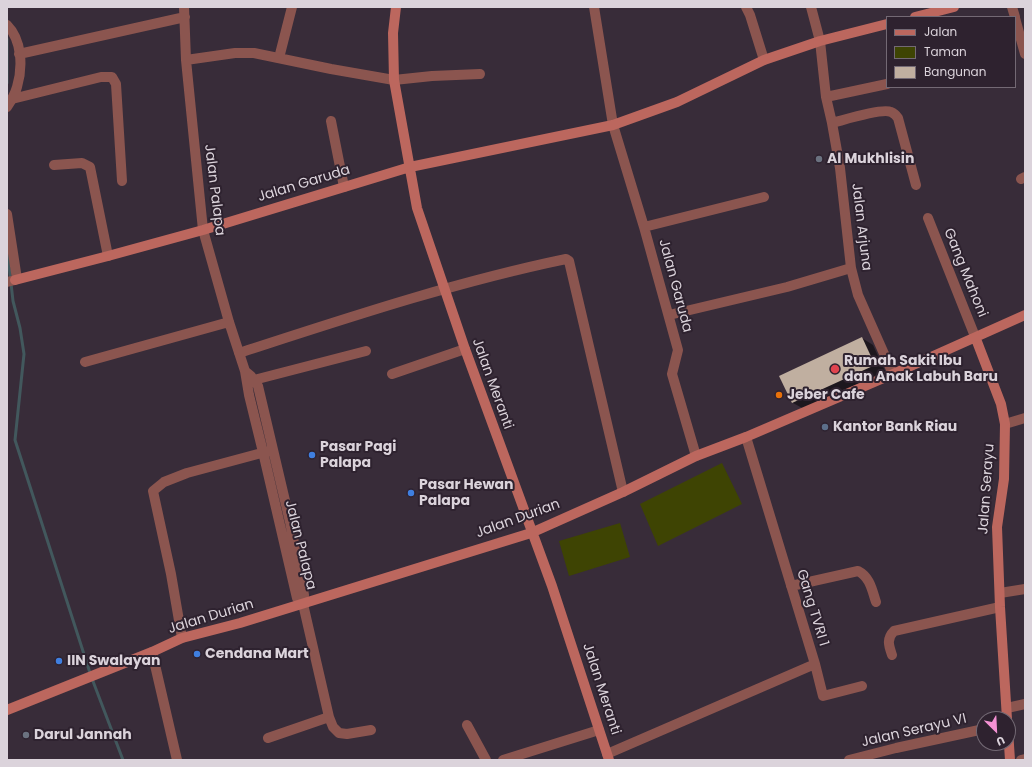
<!DOCTYPE html>
<style>
body{margin:0}
#map{position:relative;width:1032px;height:767px;overflow:hidden;background:#382c39;font-family:Poppins,sans-serif}
canvas{display:block}
.frame{position:absolute;inset:0;border:8px solid #dbd3db;pointer-events:none}
.legend{position:absolute;left:886px;top:16px;width:130px;height:72px;box-sizing:border-box;background:#2e222f;border:1px solid #736974;margin:0;padding:5px 7px;list-style:none;font-size:12px;color:#dbd3db}
.legend li{display:flex;align-items:center;gap:8px;height:20px}
.legend b{width:20px;border:1px solid #736974}
.north{position:absolute;left:976px;top:711px;width:40px;height:40px;box-sizing:border-box;background:#2e222f;border:1px solid #736974;border-radius:50%;rotate:156deg;font-size:11px;font-weight:700;line-height:16px;text-align:center;color:#dbd3db}
.north::after{content:'';display:block;margin:auto;width:14px;height:18px;background:#f491d3;clip-path:polygon(50% 0,100% 100%,50% 72%,0 100%)}
</style>
<div id="map">
<canvas width="1032" height="767"></canvas>
<div class="frame"></div>
<ul class="legend">
<li><b style="height:5px;background:#bc675e"></b>Jalan</li>
<li><b style="height:11px;background:#3e4403"></b>Taman</li>
<li><b style="height:11px;background:#c0afa0"></b>Bangunan</li>
</ul>
<div class="north">U</div>
</div>
<script>
const c = document.querySelector('canvas').getContext('2d');
c.lineJoin = 'round';
function fill(path, color) {
  c.fillStyle = color;
  c.fill(path, 'evenodd');
}
function stroke(path, color, width, dash) {
  c.strokeStyle = color;
  c.lineWidth = width;
  c.lineCap = dash ? 'butt' : 'round';
  c.setLineDash(dash || []);
  c.stroke(path);
}
function drawText(font, color, halo, rows, align = 'center') {
  c.font = font + ' Poppins,sans-serif';
  c.lineWidth = 4;
  c.setLineDash([]);
  c.textBaseline = 'middle';
  c.strokeStyle = halo;
  c.fillStyle = color;
  for (const [text, x, y, turn = 0] of rows) {
    c.save();
    c.translate(x, y);
    c.rotate((+turn || 0) * Math.PI / 180);
    c.textAlign = isNaN(turn) ? turn : align;
    if (halo) c.strokeText(text, 0, 0);
    c.fillText(text, 0, 0);
    c.restore();
  }
}
const green = new Path2D(`
 M722,463l20,41 -84,42 -18,-42z
 M620,523l10,34 -61,19 -10,-35z`);
const shadow = new Path2D(`
 M862,338l11,7 12,26 -81,38 -11,-6 -12,-27z`);
const stream = new Path2D(`
 M7,39v44
 M7,248l6,53 7,27 4,26 -9,86 76,236 32,84`);
const building = new Path2D(`
 M862,337l13,28 -83,38 -13,-27z`);
const street = new Path2D(`
 M184,7l2,53 17,170 26,92 16,49 4,24 14,57 34,146 6,6
 M594,7l19,118 31,102 34,123 -6,24 24,82
 M746,7l4,8 14,45
 M811,7l9,34 6,56 6,26 8,45 11,100 7,27 35,79
 M1012,7l3,10
 M1015,18l10,36
 M7,25c15,15 16,42 10,62 -2,7 -6,14 -10,20
 M19,54l166,-37
 M279,58l13,-51
 M186,60l49,-7h19l77,16 63,11 38,-4 48,-2
 M826,97l61,-13
 M12,99l89,-22h11l4,7 6,97
 M331,121l13,66
 M832,123c12,-3 50,-15 59,-11 3,1 5,3 7,6l18,67
 M54,165l28,-2 8,4 18,89
 M1021,179l4,-2
 M7,214l10,65
 M928,218l48,121
 M644,227l120,-30
 M7,282l8,-2
 M669,315l118,-28 64,-19
 M239,353c108,-35 216,-71 327,-94l3,2 54,231
 M85,362l144,-40
 M245,371l6,5 7,10 32,136 14,73 -1,9 26,113 4,10 6,6 8,1 24,-4
 M392,374l73,-25
 M250,381l116,-30
 M1005,424l20,-6
 M791,586l67,-15c12,6 14,19 18,31
 M1000,593l25,-4
 M182,638l-11,-64 -18,-83 11,-9 23,-9 82,-22
 M152,652l25,108
 M892,655c-3,-9 -6,-16 2,-24l106,-24
 M815,664l8,32 39,-10
 M1007,708l18,-4
 M467,725l19,35
 M268,738l61,-21
 M607,754l208,-90 -69,-227
 M503,760l96,-30
 M849,760l47,-12 88,-19
 M1021,760l4,-1`);
const secondary = new Path2D(`
 M396,7l-3,26 1,47 23,128 48,141 87,237 57,174
 M915,17l39,-10
 M15,280l93,-24 95,-26 207,-63 203,-42 64,-23 87,-42 56,-19 67,-17
 M976,339l25,65 4,20 -1,55 -7,48 3,80 7,112
 M7,710l145,-58 30,-14 58,-15 291,-90 92,-41 73,-36 50,-19 147,-63 132,-59
 M1008,730l2,30`);
const markers = [
 [819,159,4,"#6b7280"],
 [835,369,5,"#e0444e"],
 [779,395,4,"#e8710a"],
 [825,427,4,"#5c6f8a"],
 [312,455,4,"#3f7fe0"],
 [411,493,4,"#3f7fe0"],
 [197,654,4,"#3f7fe0"],
 [59,661,4,"#3f7fe0"],
 [26,735,4,"#6b7280"]
];
const poiNames = [
 ["Al Mukhlisin",827,159],
 ["Rumah Sakit Ibu",844,361],
 ["dan Anak Labuh Baru",844,377],
 ["Jeber Cafe",787,395],
 ["Kantor Bank Riau",833,427],
 ["Pasar Pagi",320,447],
 ["Palapa",320,463],
 ["Pasar Hewan",419,485],
 ["Palapa",419,501],
 ["Cendana Mart",205,654],
 ["IIN Swalayan",67,661],
 ["Darul Jannah",34,735]
];
const streetNames = [
 ["Jalan Garuda",304,184,-17],
 ["Jalan Palapa",214,190,83],
 ["Jalan Arjuna",861,227,83],
 ["Gang Mahoni",965,273,68],
 ["Jalan Garuda",675,286,75],
 ["Jalan Meranti",492,384,70],
 ["Jalan Serayu",987,489,-86],
 ["Jalan Durian",518,519,-20],
 ["Jalan Palapa",300,545,76],
 ["Gang TVRI 1",812,608,73],
 ["Jalan Durian",211,617,-17],
 ["Jalan Meranti",601,689,72],
 ["Jalan Serayu VI",914,731,-13]
];
fill(green, '#3e4403');
fill(shadow, '#0007');
stroke(stream, '#42585d', 3);
fill(building, '#c0afa0');
stroke(street, '#8b554f', 10);
stroke(secondary, '#bc675e', 10);
for (const [x, y, r, color] of markers) {
  const dot = new Path2D();
  dot.arc(x, y, r, 0, 2 * Math.PI);
  c.fillStyle = color;
  c.fill(dot);
  stroke(dot, '#2e222f', 1.5);
}
drawText('bold 14px', '#dbd3db', '#2e222f', poiNames, 'left');
drawText('14px', '#dbd3db', '#2e222f', streetNames);
</script>
